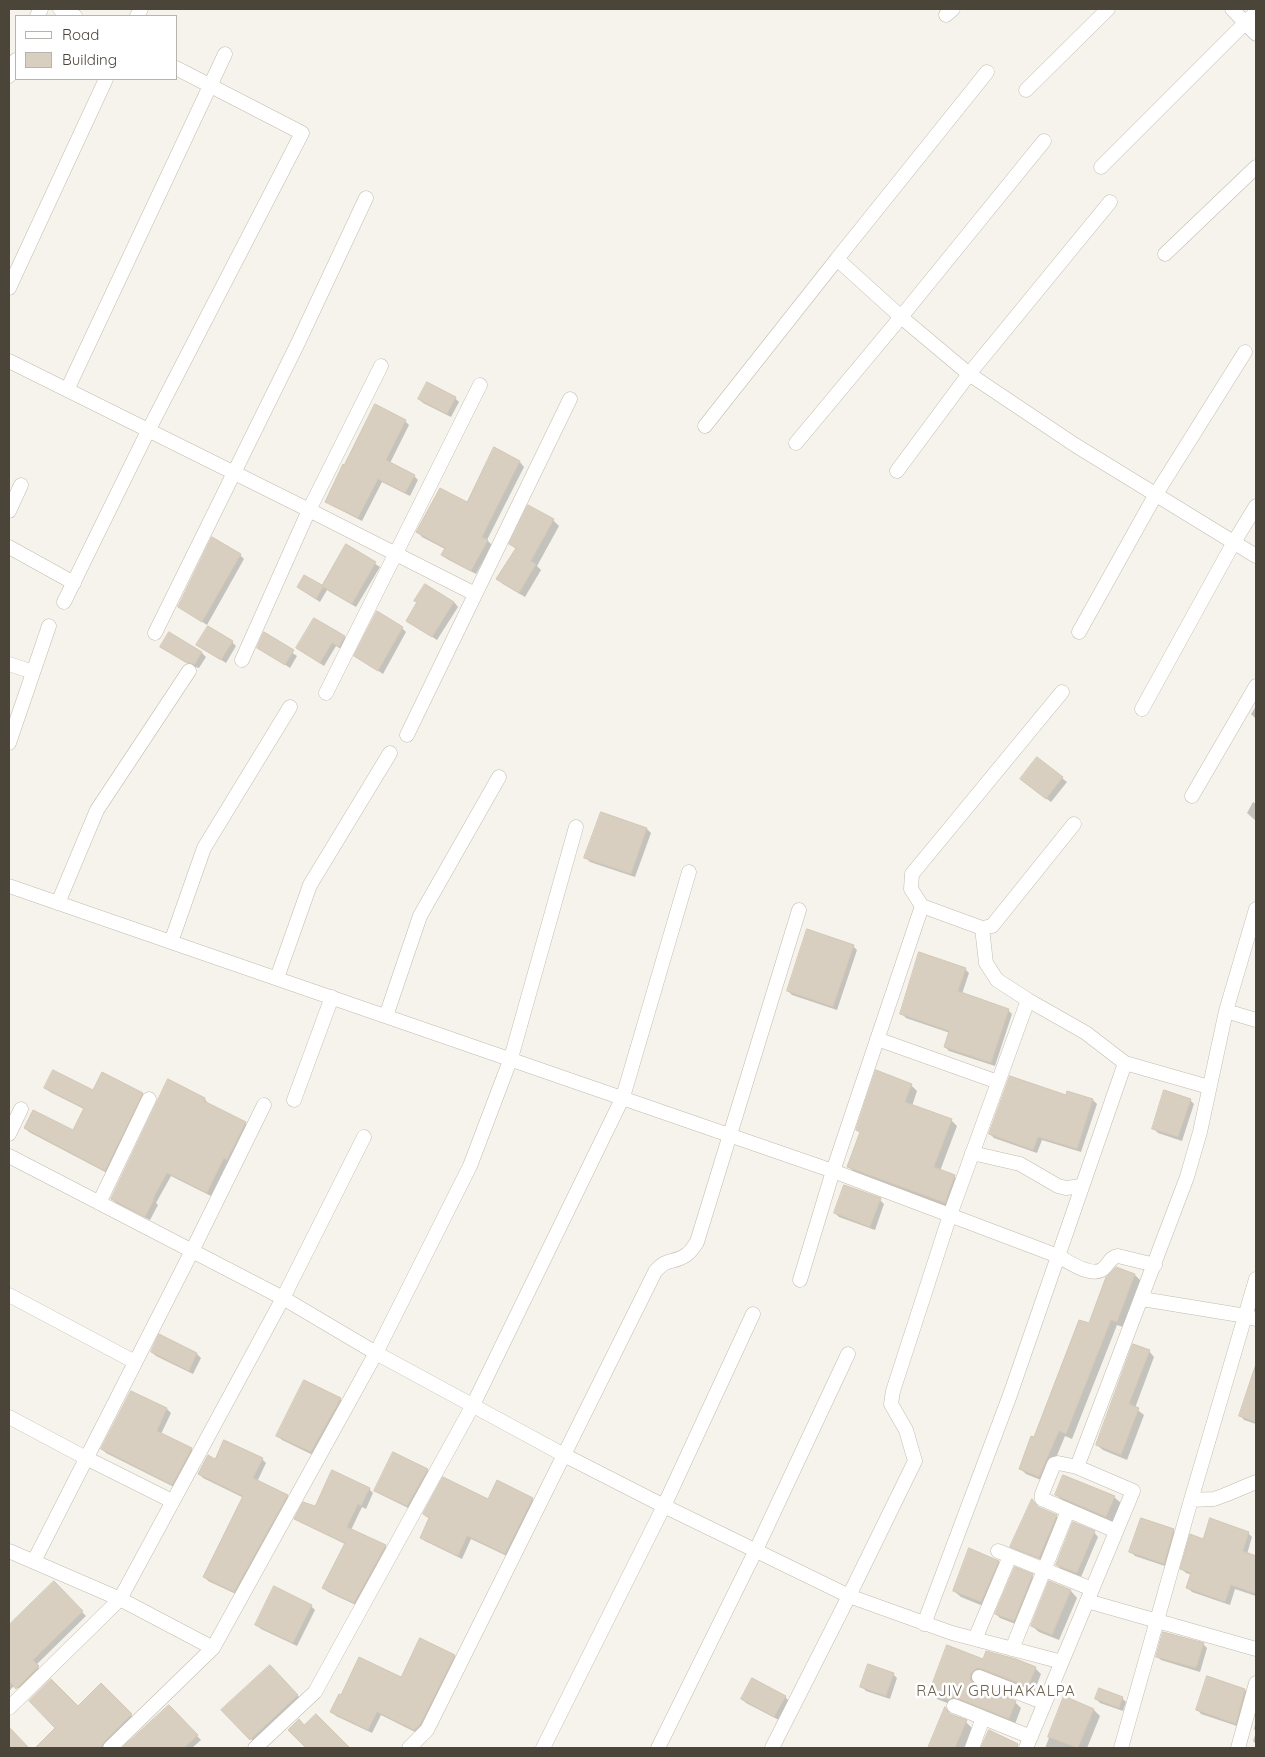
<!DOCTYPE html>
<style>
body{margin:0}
#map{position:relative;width:1265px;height:1757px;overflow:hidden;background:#f6f3ec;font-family:Quicksand,sans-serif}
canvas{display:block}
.frame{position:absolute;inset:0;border:10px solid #4b4439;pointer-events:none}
.legend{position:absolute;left:15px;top:15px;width:162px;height:65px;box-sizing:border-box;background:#fff;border:1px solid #b7b4b0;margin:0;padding:6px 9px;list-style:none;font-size:15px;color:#4b4439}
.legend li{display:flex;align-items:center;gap:10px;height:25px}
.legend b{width:25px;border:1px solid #b7b4b0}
</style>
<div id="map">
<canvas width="1265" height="1757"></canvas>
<div class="frame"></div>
<ul class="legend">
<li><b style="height:6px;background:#fff"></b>Road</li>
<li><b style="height:14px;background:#d8cfc1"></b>Building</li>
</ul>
</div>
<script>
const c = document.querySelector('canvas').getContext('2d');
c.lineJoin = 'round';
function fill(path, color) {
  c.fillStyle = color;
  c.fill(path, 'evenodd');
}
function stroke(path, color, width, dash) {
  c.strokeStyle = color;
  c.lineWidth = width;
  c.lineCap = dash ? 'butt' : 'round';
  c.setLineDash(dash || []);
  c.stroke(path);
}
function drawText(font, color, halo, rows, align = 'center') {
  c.font = font + ' Quicksand,sans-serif';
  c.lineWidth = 5;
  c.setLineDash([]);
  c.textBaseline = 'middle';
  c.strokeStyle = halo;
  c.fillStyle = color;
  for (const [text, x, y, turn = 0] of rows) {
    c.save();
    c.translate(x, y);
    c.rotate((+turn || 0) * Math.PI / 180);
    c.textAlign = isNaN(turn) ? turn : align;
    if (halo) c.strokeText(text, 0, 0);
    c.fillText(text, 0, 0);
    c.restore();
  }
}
const shadow = new Path2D(`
 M455,398l4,4 -8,15 -28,-14 -4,-4z
 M405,421l4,4 -19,38 24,13 4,4 -8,16 -28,-14 -20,39 -31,-16 -4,-4z
 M520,462l4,5 -37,73 5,5 -16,29 -29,-15 -5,-5 3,-5 -23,-12 -4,-5 49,-28z
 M553,520l6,6 -22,40 4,4 -16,27 -22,-13 -5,-5 18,-30 -5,-5z
 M347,546l33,21 -24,40 -29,-17 -7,12 -22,-15h24z
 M240,555l4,4 -37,66 -28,-19z
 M416,601l38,1 4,5 -21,33 -30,-19 11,-18z
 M402,628l4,4 -23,42 -27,-18z
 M265,634l32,22 -7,12 -31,-21z
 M344,637l4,4 -5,9 -7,-4 -12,20 -27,-18z
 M232,642l4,4 -10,17 -28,-18z
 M162,647l40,6 4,4 -7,11 -7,-2z
 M1256,706v13l-5,-5z
 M1037,758l30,24 -16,20 -26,-19z
 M1253,802l3,2v17l-9,-8z
 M647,829l4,4 -16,44 -45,-15 -4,-4z
 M853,946l4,4 -20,60 -45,-15 -4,-4z
 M965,969l4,4 -7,21 46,16 4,4 -17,52 -46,-15 -4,-4 5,-14 -44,-15 -4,-4z
 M911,1085l6,6 -5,15 39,14 6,6 -17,45 14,5 6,6 -9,26 -96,-35 -6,-6 12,-34 -4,-3z
 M46,1088l96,6 4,4 -37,76 -80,-42 -4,-4 48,4 11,-23 -34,-17z
 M1067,1097l26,3 4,4 -16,48 -39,-12 -5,13 -43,-15 -4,-4z
 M205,1099l3,5 37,19 4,4 -18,36 -3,-1 -17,34 -40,-20 -15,27 2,2 -8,15 -34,-17 -4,-4z
 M1190,1100l4,4 -12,37 -24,-8 -4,-4z
 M880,1200l4,4 -9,26 -36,-13 -4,-4z
 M1135,1275l6,6 -18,46 -6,-2 -45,114 -7,-3 -19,46 -20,-8 -6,-6 69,-143z
 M1149,1351l5,6 -19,51 9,7 -17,45 -24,-10 -6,-5z
 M152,1352l45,2 4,4 -8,16 -37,-18z
 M1256,1362v62l-12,-4 -4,-5z
 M131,1392l36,17 4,4 -10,21 30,15 4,4 -19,35 -70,-35 -4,-4z
 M340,1399l4,4 -29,53 -33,-16 -4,-4z
 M262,1459l4,4 -9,19 30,14 4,4 -53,95 -30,-14 -4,-5 40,-78 -41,-20 -4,-4z
 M427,1470l4,4 -19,36 -32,-16 -4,-4z
 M369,1489l4,4 -7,16 -4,-2 -11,23 34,16 4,5 -31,55 -30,-14 -4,-4 21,-44 -45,-22 -4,-4 19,-10z
 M1056,1495l58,2 7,6 -8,20 -50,-22z
 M532,1499l4,4 -27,54 -38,-18 -9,20 -37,-18 -4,-4 9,-18 -5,-5 64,-14z
 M1039,1508l17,8 4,4 -16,41 -28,-11 -4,-4z
 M1173,1530l4,4 -9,33 -33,-11 -4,-4z
 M1094,1532l4,5 -17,40 -20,-8 -4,-4z
 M1248,1533l4,4 -5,17 9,3v39l-21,-7 -5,16 -38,-13 -4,-4 4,-13 -6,-2 -4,-4 22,-29z
 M998,1562l6,6 -16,40 -27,-11 -7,-6z
 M1032,1576l4,4 -18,45 -18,-7 -4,-4z
 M54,1583l32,33 -50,49 6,6 -21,21 -6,-7 -6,6v-65z
 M1050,1583l21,8 6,7 -18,42 -20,-8 -7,-6z
 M311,1606l4,4 -18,36 -36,-17 -4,-4z
 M1203,1644l4,4 -7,24 -39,-12 -4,-4z
 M454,1656l4,4 -39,74 -38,-19 -9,18 -36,-17 -4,-4z
 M984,1660l51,8 6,6 -7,18 -57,-12 -1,7 39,15 6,6 -6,16 -60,-18 -18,-7 -7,-6z
 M270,1667l33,34 -47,43 -33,-34z
 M893,1674l4,4 -7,21 -24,-8 -4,-4z
 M101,1685l35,35 -30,28h-69z
 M1245,1690l4,4 -9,33 -39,-13 -4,-5z
 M785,1697l4,4 -10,19 -33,-17 -4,-4z
 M1065,1698l29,12 6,6 -13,32h-42z
 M1122,1698l4,4 -3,9 -23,-8 -4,-4z
 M169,1707l32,33 -9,8h-68z
 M946,1709l6,7 14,6 6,6 -8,20h-34z
 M1256,1720v11l-2,-2z
 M1256,1732v12l-3,-3z`);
const building = new Path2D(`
 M427,382l29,15 -9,17 -29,-15z
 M375,404l31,16 -20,40 29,15 -10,18 -27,-14 -20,39 -33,-16 18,-38 1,1z
 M494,447l26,14 -38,76 6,3 -17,31 -30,-16 4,-7 -29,-16 24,-44 27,14z
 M528,505l26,14 -23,42 5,3 -17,29 -23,-14 20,-31 -7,-4z
 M212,537l29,17 -39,68 -24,-15z
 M346,544l30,18 -24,42 -29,-17 -7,12 -19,-12 7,-12 18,10z
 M425,584l29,18 -22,35 -26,-16 11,-19 -3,-1z
 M377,611l26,16 -25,44 -24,-15z
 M314,618l31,18 -6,11 -7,-4 -12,20 -24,-15z
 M208,626l25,15 -12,19 -25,-15z
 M169,632l33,20 -7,12 -8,-1 -27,-16z
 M264,632l30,18 -9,15 -28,-17z
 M1037,757l26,20 -17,22 -26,-20z
 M601,812l46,16 -16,46 -47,-16z
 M807,929l47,16 -21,62 -46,-16z
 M919,952l47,16 -8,23 51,18 -18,54 -47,-16 5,-16 -49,-17z
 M53,1070l40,20 9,-18 41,21 -38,78 -81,-43 9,-18 40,20 11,-22 -40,-20z
 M876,1070l36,14 -7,18 47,17 -18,48 21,8 -10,28 -98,-36 13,-35 -4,-2z
 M1010,1076l56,19 1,-4 26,8 -16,50 -39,-12 -5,13 -44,-16z
 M168,1079l37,19 -1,3 42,21 -19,38 -3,-2 -17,35 -40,-20 -14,26 1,1 -9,17 -34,-18z
 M1164,1090l27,9 -13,38 -26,-8z
 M844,1185l37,13 -11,29 -36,-14z
 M1116,1267l19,7 -18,48 -6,-2 -45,114 -7,-3 -20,46 -20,-8 12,-33 3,1 45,-117 10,3 17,-46z
 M159,1334l38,19 -8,18 -38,-19z
 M1133,1344l17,6 -21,54 10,4 -18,47 -25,-10z
 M1254,1371l2,1v50l-17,-6z
 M304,1380l37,18 -30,54 -35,-16z
 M131,1391l36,17 -10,23 35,17 -20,37 -71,-36z
 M224,1440l39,18 -10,20 35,17 -54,97 -31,-15 40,-81 -45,-22 10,-19 7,4z
 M393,1452l35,17 -21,37 -33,-15z
 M332,1470l38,18 -9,18 -3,-2 -11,23 39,18 -32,58 -32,-15 23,-45 -51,-24 9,-17 12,4z
 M1063,1475l52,21 -9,21 -51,-22z
 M443,1477l45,22 9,-19 36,18 -28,56 -38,-18 -9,20 -38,-18 9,-20 -6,-4z
 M1032,1499l6,8 19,8 -18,43 -29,-11z
 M1141,1518l33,11 -10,35 -35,-12z
 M1210,1518l39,14 -6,19 13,5v38l-25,-9 -6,17 -39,-14 5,-15 -11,-4 10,-35 13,5z
 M1073,1522l22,9 -18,42 -21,-8z
 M969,1548l30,13 -18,41 -28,-11z
 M1015,1567l18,7 -19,47 -19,-7z
 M54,1581l29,30 -50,49 6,6 -23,23 -7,-8v-56z
 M1049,1581l22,9 -19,45 -21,-9z
 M274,1586l38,19 -19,38 -38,-18z
 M1163,1632l41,11 -8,25 -40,-11z
 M420,1638l35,17 -35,70 -6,5 -37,-18 -9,18 -38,-18 9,-18 2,1 18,-38 42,20z
 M947,1645l36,14 3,-8 30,8 20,8 -8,20 -46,-18 -5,-1 -6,5 -1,6 5,6 41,16 -7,18 -52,-21 -5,-1 -4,3 -19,-7z
 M868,1664l26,9 -8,23 -26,-9z
 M270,1665l28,30 -48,45 -29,-30z
 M1207,1676l38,13 -9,35 -40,-14z
 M752,1678l34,18 -12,21 -33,-18z
 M51,1679l27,27 23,-23 31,31 -28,28 -3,6h-66l20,-20 -26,-27z
 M1099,1688l24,9 -4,11 -24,-9z
 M1064,1696l30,13 -16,39 -30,-11z
 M169,1705l29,30 -14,13h-62z
 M945,1707l5,7 17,6 -12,28h-27z
 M316,1714l34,34h-44l-18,-18 11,-11 5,6z
 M9,1727l20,21h-20z
 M989,1730l29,14 -1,4h-36z`);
const minor = new Path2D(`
 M60,9l15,7
 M1232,9l24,25
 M946,15l7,-6
 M37,16l4,-7
 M137,16l4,-7
 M9,76l7,-16
 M1026,90l82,-81
 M1101,167l155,-155
 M1165,254l91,-87
 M837,259l150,-187
 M9,288l97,-209
 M9,361l300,149 166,84
 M67,390l158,-336
 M705,426l132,-167 64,58 68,57 106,71 181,111
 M796,443l105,-126 143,-176
 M897,471l72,-97 141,-172
 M9,511l12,-26
 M9,547l65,36
 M64,602l84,-171 154,-298 -126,-65
 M1079,632l77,-138 89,-142
 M155,633l143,-290 68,-145
 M242,660l67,-150 72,-144
 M9,664l24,8
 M1062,692l-150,182 -1,15 11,17 60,22 10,-2 82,-102
 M326,693l154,-308
 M1142,709l92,-167 22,-36
 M407,735l163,-336
 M9,743l40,-117
 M1192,796l64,-110
 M9,886l824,285 225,85c11,6 33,22 45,13 6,-5 7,-12 15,-13l37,9
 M58,903l39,-93 92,-139
 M982,928l4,35 11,17 31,20 58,33 39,30 84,24
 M171,942l33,-94 86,-141
 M277,978l33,-93 80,-132
 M1226,1011l30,9
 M386,1016l34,-100 79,-139
 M877,1039l121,43
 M294,1100l38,-103
 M9,1134l12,-25
 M972,1153l48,11 38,22 8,2 16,-2
 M9,1156l274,142 93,55 188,102 100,51 185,90 103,37 110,29
 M99,1203l50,-104
 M800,1280l33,-109 89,-265
 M9,1295l126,67
 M1142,1299l104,17 10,3
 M9,1417l77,41 86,43
 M1077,1467l-19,-4 -4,1 -12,30v5l74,32
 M1191,1500l23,-1 11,-4 31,-13
 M9,1551l111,48 -111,109
 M998,1551l94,38
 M34,1561l158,-310 72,-146
 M1087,1601l169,48
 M924,1624l86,-229 115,-332
 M975,1639l35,-83
 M213,1648l-93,-49 163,-301 81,-161
 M1012,1649l56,-138
 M979,1677l66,26
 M954,1706l77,31
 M110,1748l103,-100 163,-295 94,-187 41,-108 65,-231
 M255,1748l60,-56 158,-287 150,-308 66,-225
 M409,1748l18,-18 228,-458c11,-15 19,-8 31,-17 5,-3 8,-9 11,-13l102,-332
 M543,1748l121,-242 89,-192
 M658,1748l98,-198 92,-196
 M772,1748l77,-152 66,-135 -9,-31 -15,-26 2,-13 57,-176 78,-215
 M972,1748l11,-30
 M1026,1748l107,-257 -56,-24 110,-290 13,-45 26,-121 30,-102
 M1121,1748l70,-248 65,-221
 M1238,1748l18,-65`);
const neighbourhoodNames = [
 ["RAJIV GRUHAKALPA",996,1691]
];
fill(shadow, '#0003');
fill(building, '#d8cfc1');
stroke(building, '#d3c7b4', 1);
stroke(minor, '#c2bbae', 15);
stroke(minor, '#fff', 14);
c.letterSpacing = '1px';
drawText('15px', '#6e6250', '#fff', neighbourhoodNames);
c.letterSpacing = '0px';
</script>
